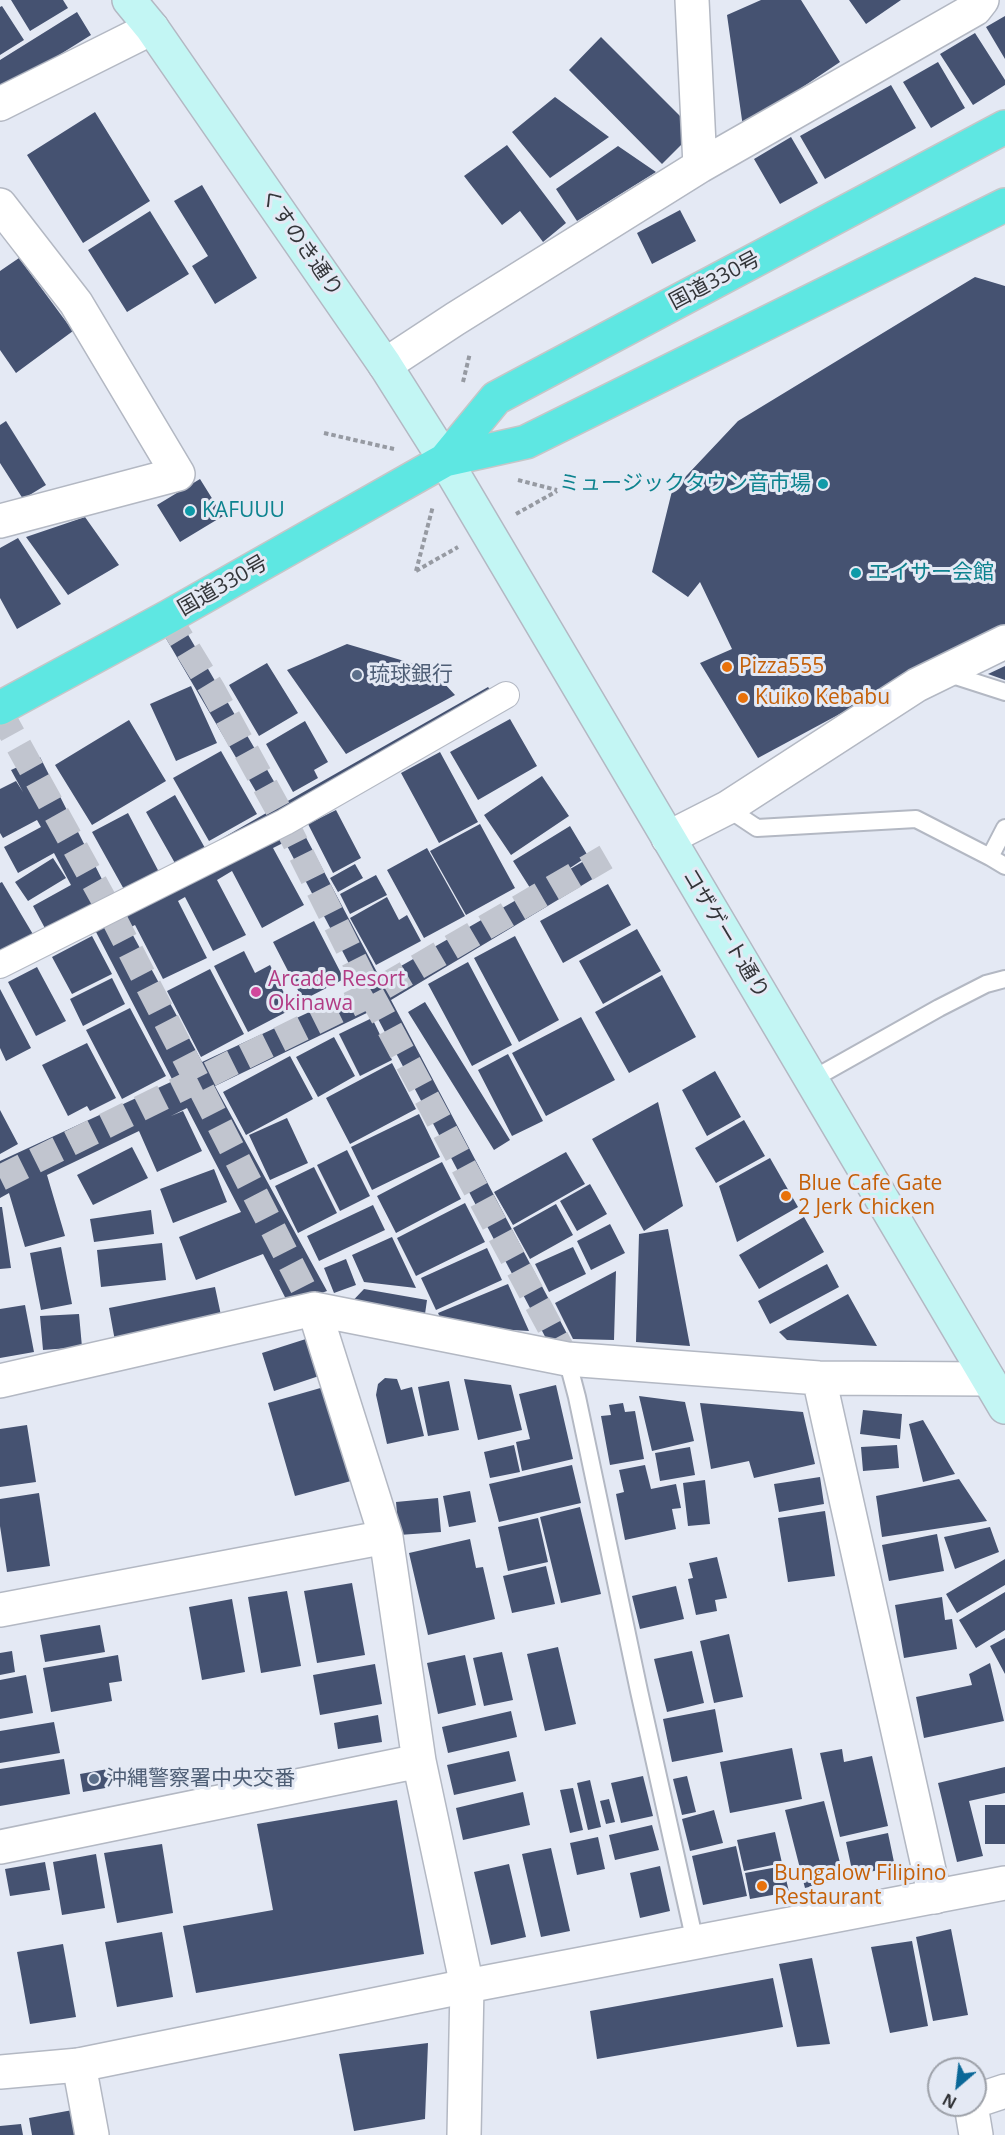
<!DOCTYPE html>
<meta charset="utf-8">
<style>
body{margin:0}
#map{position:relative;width:1005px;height:2135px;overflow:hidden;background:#e4e9f4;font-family:"Open Sans",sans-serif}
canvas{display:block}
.north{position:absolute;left:927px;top:2057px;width:60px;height:60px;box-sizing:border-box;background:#e4e9f4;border:2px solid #9da1a9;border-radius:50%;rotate:208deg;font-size:16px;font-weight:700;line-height:24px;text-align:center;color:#333539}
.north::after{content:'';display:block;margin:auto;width:21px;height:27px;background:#0b6898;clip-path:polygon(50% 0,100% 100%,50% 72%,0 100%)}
</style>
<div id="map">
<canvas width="1005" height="2135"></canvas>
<div class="north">N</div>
</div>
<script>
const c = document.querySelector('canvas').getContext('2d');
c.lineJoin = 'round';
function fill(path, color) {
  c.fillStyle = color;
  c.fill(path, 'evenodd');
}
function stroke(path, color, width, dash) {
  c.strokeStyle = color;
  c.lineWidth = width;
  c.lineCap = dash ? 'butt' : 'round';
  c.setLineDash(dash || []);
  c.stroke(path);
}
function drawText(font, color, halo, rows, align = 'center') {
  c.font = font + ' "Open Sans","Noto Sans JP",sans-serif';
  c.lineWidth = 6;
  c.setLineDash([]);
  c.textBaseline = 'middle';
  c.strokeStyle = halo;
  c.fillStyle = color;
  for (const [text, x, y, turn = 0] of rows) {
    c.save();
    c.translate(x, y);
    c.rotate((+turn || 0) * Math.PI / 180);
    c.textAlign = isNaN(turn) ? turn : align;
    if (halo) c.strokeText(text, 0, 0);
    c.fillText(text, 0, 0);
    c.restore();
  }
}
const building = new Path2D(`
 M11,0h52l5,8 -38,23z
 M761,0h40l39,62 -97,65 -16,-112z
 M849,0h52l-35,24z
 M2,6l22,34 -24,15v-48z
 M77,12l14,23 -91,57v-32z
 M1005,16v43l-19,-32z
 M975,33l30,47v5l-32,20 -33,-51z
 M601,37l94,94 -33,33 -93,-94z
 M938,62l27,46 -34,20 -28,-46z
 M891,85l25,43 -91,51 -25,-43z
 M555,97l54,40 -59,41 -38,-46z
 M95,112l55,89 -67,42 -56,-88z
 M791,137l27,46 -38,21 -26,-45z
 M507,145l59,78 -23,19 -23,-31 -18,14 -38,-49z
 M618,146l38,26 -79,49 -21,-32z
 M202,185l55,93 -42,26 -23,-38 16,-10 -34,-55z
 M680,210l16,31 -44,23 -15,-31z
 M150,211l39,63 -62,38 -39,-62z
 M19,258l54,73 -57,42 -16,-23v-79z
 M975,277l30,9v339l-247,133 -58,-95 32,-14 -32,-67 -12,15 -36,-25 20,-81 66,-70z
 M6,421l40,64 -23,14 -23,-36v-38z
 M200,479l23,37 -43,26 -23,-37z
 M85,517l34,48 -51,30 -42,-58z
 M18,538l43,66 -44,25 -17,-31v-50z
 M180,621l106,181 202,-115 17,22 -204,119 79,150 152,-87 -19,-30 57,-35 18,30 -30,20 38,-22 10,17 -215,129 183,347 -24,-1 -265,-504 -12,6 31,57 -42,23 -30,-57 -15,9 29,55 -33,16 -28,-54 -7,4 29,57 -44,21 -28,-54 -6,3 73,134 159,-74 12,22 -158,76 112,205 -38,14 -26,-51 -67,26 -17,-43 62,-25 -54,-104 -16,8 12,-5 19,40 -45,21 -18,-41 -92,44 18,61 -40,11 -16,-54 -9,5v-37l173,-80 -77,-149 -96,46v-95l2,-1 32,54 13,-4 -14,-26 38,-21 -17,-32 -36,20 -14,-26 37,-20 -4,-7 -34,18 -3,-5v-44l16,-8 7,11 -12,-22 29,-13 73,144 13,-8 -34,-61 36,-19 32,61 16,-9 -30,-53 29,-17 30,53 63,-36 -107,-182z
 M347,644l84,25 24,26 -109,59 -59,-84z
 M267,663l31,50 -39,23 -30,-51z
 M1005,666v14l-17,-6z
 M191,686l26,57 -41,18 -26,-57z
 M510,719l27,47 -59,34 -28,-48z
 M129,720l37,61 -74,44 -37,-60z
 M305,721l23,41 -14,8 4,8 -25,14 -27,-48z
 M221,751l36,63 -48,27 -36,-63z
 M440,752l38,70 -39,21 -38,-70z
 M542,776l27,40 -58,39 -27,-40z
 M336,810l25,48 -28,15 -25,-49z
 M480,824l35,64 -49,27 -36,-64z
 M427,848l38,68 -41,22 -37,-68z
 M53,858l13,20 -38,23 -13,-19z
 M355,864l8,14 -25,14 -8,-14z
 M376,875l11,20 -37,19 -10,-20z
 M608,884l23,41 -68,38 -23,-42z
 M387,897l12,23 8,-5 14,26 -45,24 -26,-47z
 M314,921l30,58 -41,21 -30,-58z
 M637,929l24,42 -58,33 -24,-43z
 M92,936l20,38 -40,20 -20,-37z
 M515,936l44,84 -40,22 -45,-84z
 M244,951l11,22 15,-8 22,44 -44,23 -34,-66z
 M468,962l44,83 -40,21 -44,-82z
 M37,967l29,54 -30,15 -28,-54z
 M210,969l34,65 -43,23 -34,-66z
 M662,975l34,62 -67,36 -34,-61z
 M112,978l13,26 -42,22 -13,-27z
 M0,989l31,59 -25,13 -6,-13z
 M425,1002l85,138 -16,10 -86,-138z
 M130,1008l36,68 -44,23 -36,-69z
 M581,1017l34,63 -69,36 -34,-63z
 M372,1018l20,42 -32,16 -21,-42z
 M334,1037l21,39 -37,21 -22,-40z
 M87,1043l29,55 -26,13 -3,-5 -19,10 -26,-51z
 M508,1054l35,67 -31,15 -34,-66z
 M290,1056l23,43 -67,36 -23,-43z
 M392,1063l24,46 -66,35 -24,-46z
 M715,1071l26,46 -34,19 -25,-46z
 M658,1102l25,104 -39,25 -52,-92z
 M0,1110l18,34 -18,10z
 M419,1114l21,43 -68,33 -21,-43z
 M287,1118l21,45 -38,17 -21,-45z
 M744,1120l21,36 -49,27 -21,-35z
 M132,1147l16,31 -55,27 -16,-30z
 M347,1150l23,46 -30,15 -23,-46z
 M566,1152l19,32 -72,41 -19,-33z
 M770,1158l28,49 -61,35 -18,-56z
 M442,1162l19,37 -65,34 -19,-37z
 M314,1167l23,46 -39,20 -23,-47z
 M214,1169l13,33 -54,21 -13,-34z
 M590,1184l17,30 -30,17 -17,-30z
 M465,1203l20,39 -69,34 -19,-38z
 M556,1204l17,31 -43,24 -17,-31z
 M373,1205l12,25 -66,31 -12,-25z
 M0,1207h2l9,61 -11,1z
 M151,1210l3,24 -60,8 -4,-23z
 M804,1217l20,35 -65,37 -20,-34z
 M610,1224l15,29 -34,17 -14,-29z
 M668,1229l22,117 -54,-4 3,-108z
 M392,1237l24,51 -52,-6 -12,-27z
 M162,1243l4,37 -65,7 -4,-37z
 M61,1247l11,57 -31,6 -11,-57z
 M573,1247l13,27 -37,18 -14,-28z
 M487,1248l15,32 -66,30 -15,-32z
 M346,1259l10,26 -22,8 -10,-25z
 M827,1264l12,23 -69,37 -12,-23z
 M616,1271l-2,69 -41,-1 -18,-36z
 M508,1284l21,47 -85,-5 -6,-13z
 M215,1287l7,33 -107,21 -6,-33z
 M364,1289l63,11 -3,21 -81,-10z
 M848,1294l29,52 -90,-6 -8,-8z
 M25,1305l9,47 -34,6v-49z
 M79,1314l3,33 -39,3 -3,-34z
 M309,1338l13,37 -48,16 -12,-38z
 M385,1378l12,1 4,11 11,-3 12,49 -37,8 -11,-49 2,-11z
 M464,1379l47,6 11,45 -44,10z
 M449,1381l10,49 -31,6 -10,-49z
 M556,1385l17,74 -51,12 -6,-29 14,-3 -11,-45z
 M324,1387l27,94 -56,15 -27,-93z
 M639,1396l46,6 9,39 -42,10z
 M623,1403l2,9 10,-1 9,48 -34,6 -9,-49 10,-1 -2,-10z
 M700,1403l103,9 12,52 -61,14 -5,-17 -38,8z
 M863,1410l39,4 -2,25 -40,-5z
 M923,1420l32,54 -32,8 -14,-58z
 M27,1425l9,57 -36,5v-58z
 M514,1445l6,27 -30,6 -6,-26z
 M897,1445l2,23 -36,3 -2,-24z
 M690,1447l5,28 -35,6 -5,-28z
 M572,1465l9,38 -82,19 -10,-38z
 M645,1465l6,24 25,-5 5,24 -9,1 4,20 -51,11 -9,-46 8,-2 -5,-22z
 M820,1477l4,27 -45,8 -5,-28z
 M959,1479l28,42 -105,16 -6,-41z
 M705,1480l5,44 -22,2 -5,-43z
 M470,1491l6,31 -27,5 -6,-31z
 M39,1493l11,73 -43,6 -7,-46v-27z
 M438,1498l3,34 -42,3 -3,-33z
 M580,1507l21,87 -40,9 -21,-86z
 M825,1511l10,65 -47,6 -10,-64z
 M538,1518l10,44 -40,9 -10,-44z
 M990,1527l9,25 -44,17 -11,-32z
 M937,1534l7,37 -55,10 -7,-36z
 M470,1539l6,29 7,-1 12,52 -67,16 -19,-82z
 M717,1557l10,41 -12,2 2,11 -21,4 -8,-36 5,-1 -4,-15z
 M1005,1559v26l-48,28 -11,-19z
 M546,1566l9,38 -43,9 -9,-37z
 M352,1583l13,72 -48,8 -13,-72z
 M676,1586l8,33 -44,10 -8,-33z
 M287,1591l14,75 -40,7 -13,-76z
 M1005,1592v38l-29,18 -17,-28z
 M942,1597l3,23 7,-1 5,30 -53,9 -9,-53z
 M232,1599l13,73 -43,8 -13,-73z
 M100,1625l5,27 -60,10 -5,-27z
 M729,1634l14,63 -29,6 -14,-62z
 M1005,1638v36l-15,-28z
 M558,1647l18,77 -31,7 -18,-77z
 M12,1651l3,21 -15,3v-22z
 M692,1651l12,52 -37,9 -13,-53z
 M502,1652l11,48 -29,6 -11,-48z
 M118,1655l4,26 -13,2 3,18 -61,11 -8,-44z
 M465,1655l11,50 -38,9 -11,-51z
 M990,1663l14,58 -80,17 -8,-41 56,-12 -3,-11z
 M375,1664l7,40 -62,11 -7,-40z
 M26,1675l7,38 -33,6v-39z
 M715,1709l8,43 -51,10 -9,-43z
 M511,1711l6,26 -69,16 -6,-26z
 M378,1715l4,27 -44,7 -4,-26z
 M54,1722l6,31 -60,10v-32z
 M792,1748l10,51 -72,14 -10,-51z
 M842,1749l2,13 28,-6 16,70 -48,11 -20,-84z
 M509,1751l7,30 -62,14 -7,-30z
 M64,1759l6,35 -70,12v-37z
 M1005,1767v26l-36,8 14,55 -26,6 -19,-79z
 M108,1769l3,18 -28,5 -3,-18z
 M643,1776l10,40 -32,7 -10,-40z
 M687,1776l9,36 -14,3 -9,-36z
 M590,1780l11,47 -13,3 -11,-47z
 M573,1788l10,42 -13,3 -10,-43z
 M523,1792l7,33 -67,15 -7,-32z
 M609,1799l6,23 -9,2 -6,-23z
 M397,1800l27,154 -228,39 -13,-67 90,-16 -16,-86z
 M824,1801l20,77 -39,10 -20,-78z
 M985,1805h20v39h-20z
 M714,1810l9,33 -33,8 -8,-32z
 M652,1825l7,25 -44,10 -6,-25z
 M775,1832l7,31 -38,8 -7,-31z
 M888,1833l7,34 -42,8 -7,-33z
 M598,1837l7,32 -28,6 -7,-32z
 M162,1844l11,69 -56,10 -13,-70z
 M736,1846l11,50 -44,9 -11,-49z
 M551,1848l19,83 -29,6 -19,-83z
 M96,1854l9,54 -43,7 -9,-53z
 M45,1862l5,28 -40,6 -5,-27z
 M509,1864l17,73 -35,8 -17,-73z
 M660,1866l10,45 -30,7 -10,-45z
 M783,1866l6,26 -39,7 -5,-26z
 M951,1929l17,86 -35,6 -17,-84z
 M162,1932l11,65 -56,10 -12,-65z
 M912,1941l16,85 -38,7 -19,-86z
 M63,1944l13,73 -46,7 -13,-72z
 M812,1958l18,86 -33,3 -18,-83z
 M773,1978l10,49 -186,32 -7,-48z
 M428,2043l-3,76 -71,12 -15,-77z
 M78,2109l4,26h-50l-3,-17z
 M21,2124l2,11h-23v-9z`);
const pedestrianTunnel = new Path2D(`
 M168,617l44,72 73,133 86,172 196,365
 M0,712l110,199 204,398
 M0,1178l371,-184 235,-137`);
const path = new Path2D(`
 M463,382l7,-29
 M324,433l70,16
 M518,480l39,10
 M516,514l41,-23
 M416,571l17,-65
 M416,571l42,-24`);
const service = new Path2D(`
 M946,673l59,19
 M727,808l30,20 159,-9 74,38
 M1005,828l-15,29 15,9
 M811,1080l128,-72 47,-24 19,-5
 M567,1359l10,38 62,294 56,251`);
const pedestrian = new Path2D(`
 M0,965l285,-143 221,-127`);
const minor = new Path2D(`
 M692,0l8,166
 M0,104l152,-76
 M0,205l76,98 102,171 -178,47
 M385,365l70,-46 245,-153 275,-157 7,-9
 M668,838l59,-30 190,-123 88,-43
 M314,1309l72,228 33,224 48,225 -3,149
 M819,1378l116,519
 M0,1381l314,-72 253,50 252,19 169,1
 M0,1610l386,-73
 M0,1847l419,-86
 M79,2065l13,70
 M975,2101l30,-10
 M971,2105l5,30`);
const tertiary = new Path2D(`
 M0,2072l79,-7 388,-79 538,-103`);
const secondary = new Path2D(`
 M129,0l23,28 233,337 60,95 560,947`);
const trunk = new Path2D(`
 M445,460l51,-62 509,-271
 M0,708l168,-91 277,-157 81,-18 479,-237`);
const markers = [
 [823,484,6,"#0f9aa8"],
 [190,511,6,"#0f9aa8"],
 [856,573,6,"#0f9aa8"],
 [727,667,6,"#e8710a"],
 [357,675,6,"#5c6f8a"],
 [743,698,6,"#e8710a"],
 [256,992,6,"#d1479c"],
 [786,1196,6,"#e8710a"],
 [94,1779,6,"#5c6f8a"],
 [762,1886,6,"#e8710a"]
];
const streetNames = [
 ["くすのき通り",301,243,55],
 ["国道330号",715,281,-28],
 ["国道330号",223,586,-30],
 ["コザゲート通り",725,934,59]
];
const cultureNames = [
 ["ミュージックタウン音市場",811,484,"right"],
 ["KAFUUU",202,511],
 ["エイサー会館",868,573]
];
const foodNames = [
 ["Pizza555",739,667],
 ["Kuiko Kebabu",755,698],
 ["Blue Cafe Gate",798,1184],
 ["2 Jerk Chicken",798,1208],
 ["Bungalow Filipino",774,1874],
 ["Restaurant",774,1898]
];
const serviceNames = [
 ["琉球銀行",369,675],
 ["沖縄警察署中央交番",106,1779]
];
const hotelNames = [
 ["Arcade Resort",268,980],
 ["Okinawa",268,1004]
];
fill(building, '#455271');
stroke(pedestrianTunnel, '#c1c5cf', 26, [26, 13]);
stroke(service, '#b3b8c3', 20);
stroke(pedestrian, '#b3b8c3', 28);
stroke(minor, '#b3b8c3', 36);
stroke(tertiary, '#b3b8c3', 36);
stroke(secondary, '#b3b8c3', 36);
stroke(trunk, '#c6c6c8', 36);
stroke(path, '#969aa2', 4, [4.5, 3]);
stroke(service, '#fff', 16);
stroke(pedestrian, '#fff', 26);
stroke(minor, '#fff', 33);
stroke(tertiary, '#fff', 33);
stroke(secondary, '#c3f6f4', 33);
stroke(trunk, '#5ee7e2', 33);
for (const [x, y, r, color] of markers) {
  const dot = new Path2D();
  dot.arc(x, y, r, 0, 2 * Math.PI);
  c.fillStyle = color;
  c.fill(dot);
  stroke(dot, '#e4e9f4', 2);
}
drawText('21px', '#333539', '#e4e9f4', streetNames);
drawText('21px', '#0d838f', '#e4e9f4', cultureNames, 'left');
drawText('21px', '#c56008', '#e4e9f4', foodNames, 'left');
drawText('21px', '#4e5e75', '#e4e9f4', serviceNames, 'left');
drawText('21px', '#b23c85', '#e4e9f4', hotelNames, 'left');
</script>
